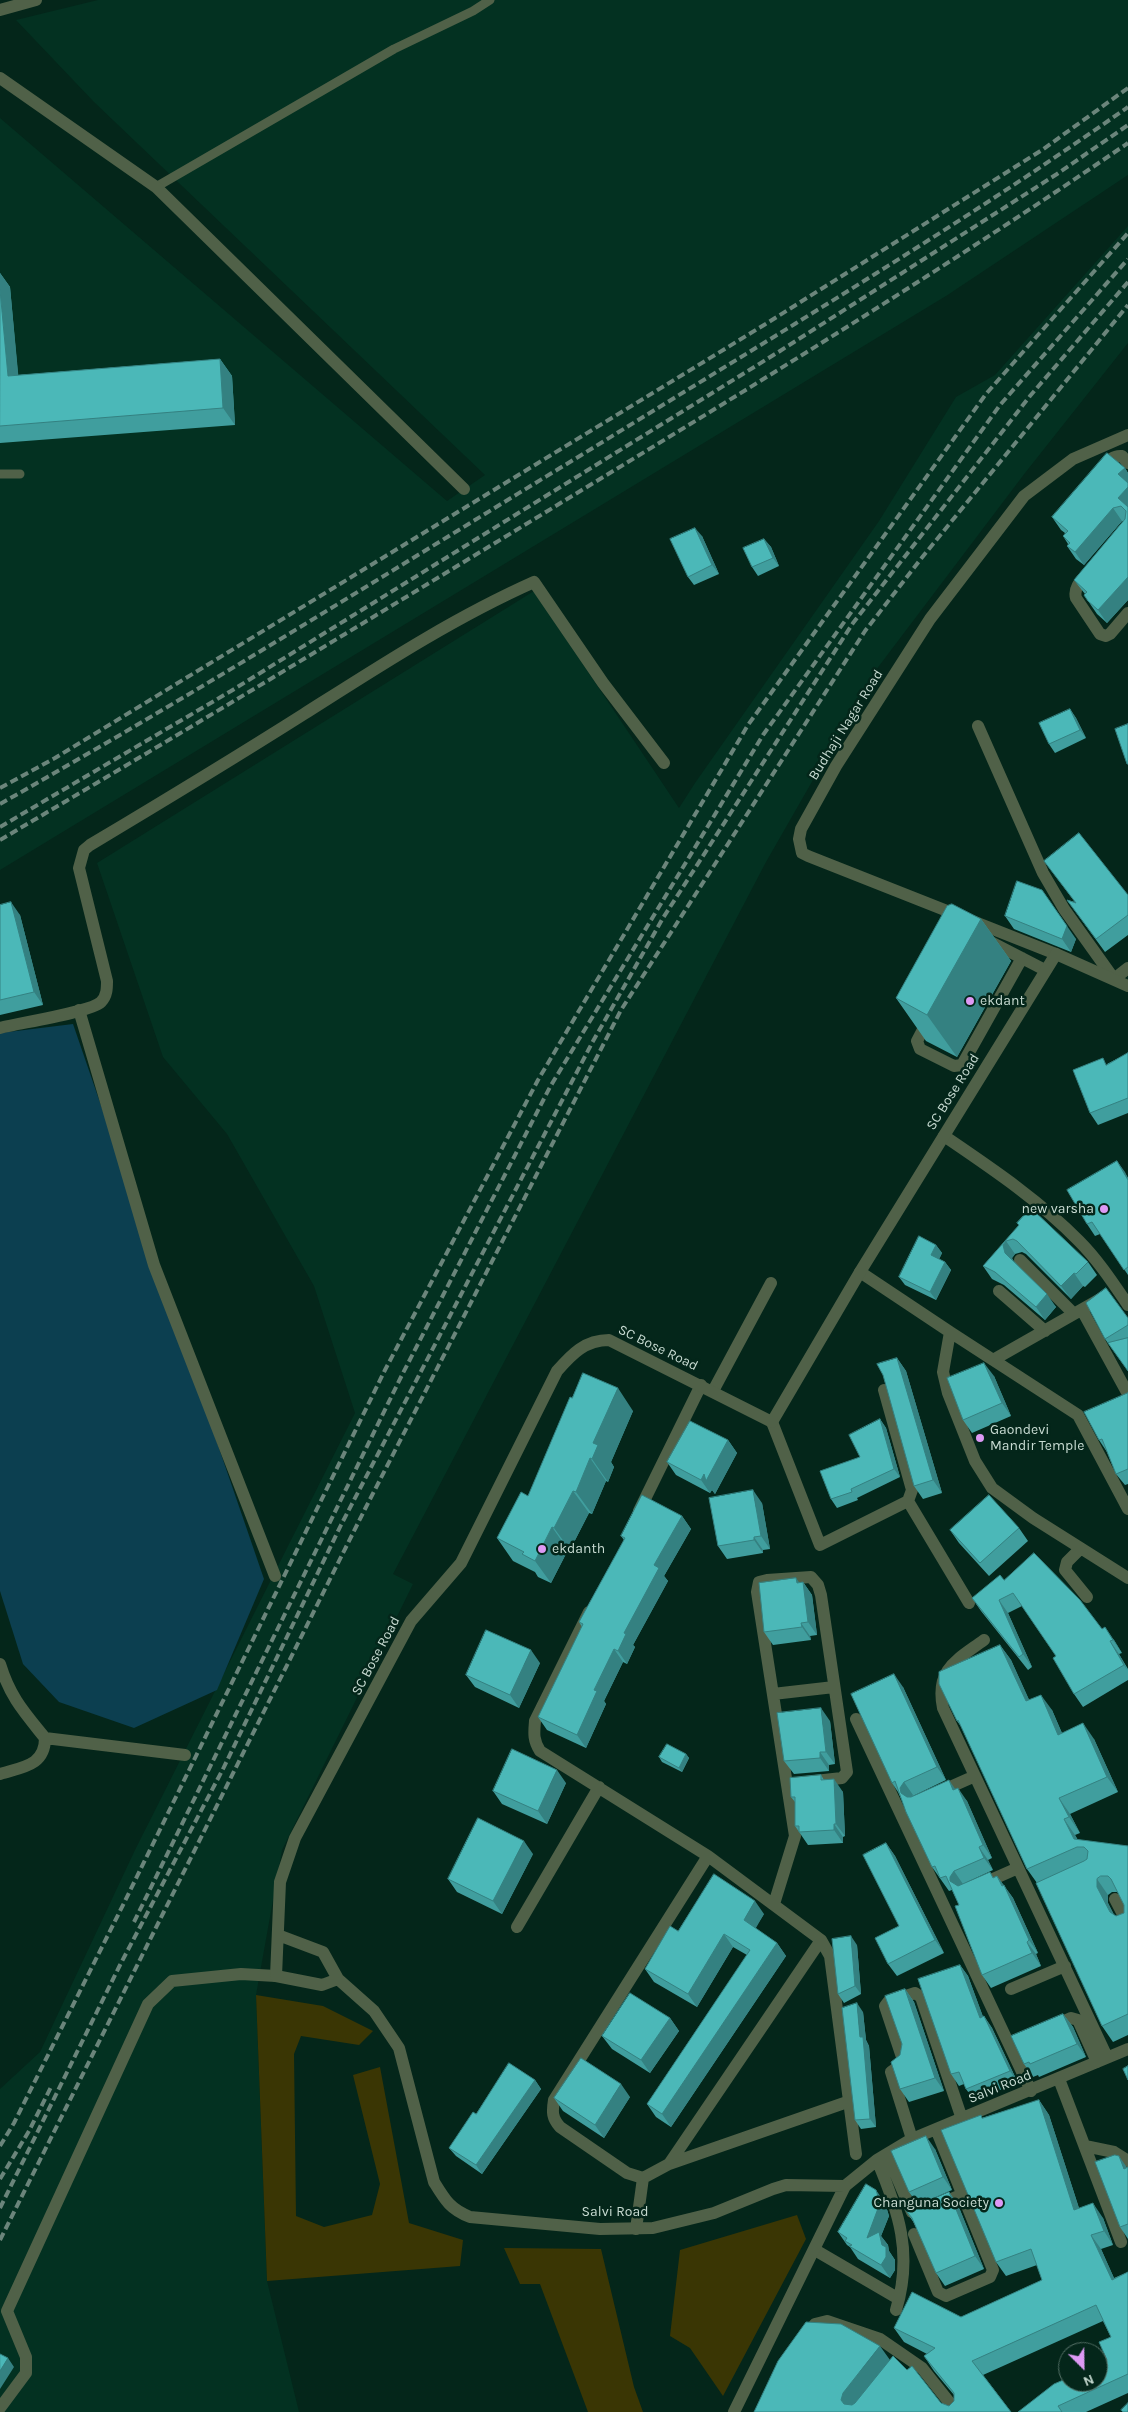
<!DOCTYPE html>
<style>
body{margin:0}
#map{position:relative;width:1128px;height:2412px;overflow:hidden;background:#04261a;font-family:Karla,sans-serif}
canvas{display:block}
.north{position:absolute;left:1058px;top:2342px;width:50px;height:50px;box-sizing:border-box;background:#04261a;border:1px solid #526e64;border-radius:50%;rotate:157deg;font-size:14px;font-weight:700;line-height:20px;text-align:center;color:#c8dbd2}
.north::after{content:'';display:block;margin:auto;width:18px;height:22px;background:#dd99f4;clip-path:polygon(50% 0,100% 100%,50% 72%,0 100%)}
</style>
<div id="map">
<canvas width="1128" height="2412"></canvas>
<div class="north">N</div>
</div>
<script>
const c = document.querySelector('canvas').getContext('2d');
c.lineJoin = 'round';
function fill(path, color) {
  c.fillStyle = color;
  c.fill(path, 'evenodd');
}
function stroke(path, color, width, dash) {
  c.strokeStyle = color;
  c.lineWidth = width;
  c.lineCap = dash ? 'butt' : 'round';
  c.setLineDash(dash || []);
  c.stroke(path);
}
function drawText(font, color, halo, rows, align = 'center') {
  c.font = font + ' Karla,sans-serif';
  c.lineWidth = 5;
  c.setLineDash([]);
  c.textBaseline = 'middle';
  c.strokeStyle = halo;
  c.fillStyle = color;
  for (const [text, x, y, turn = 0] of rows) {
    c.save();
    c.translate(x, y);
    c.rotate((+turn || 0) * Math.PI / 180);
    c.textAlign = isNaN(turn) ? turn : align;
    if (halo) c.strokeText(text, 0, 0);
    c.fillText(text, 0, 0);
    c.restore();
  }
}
const built = new Path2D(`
 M98,0h1030v175l-182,121 -946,574v-752l447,383 38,-26 -391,-373 -78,-82z
 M1128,226v117l-103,130 -149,197 -110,192 -373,712 20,10 -131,266 -26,145 11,286 32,131h-299v-323l40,-37 95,-202 220,-437 -41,-127 -87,-152 -64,-77 -66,-194 437,-272 145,217 16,-25 184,-262 77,-124 39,-22z`);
const green = new Path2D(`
 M256,1995l67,11 50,25 -14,14 -58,-9 -7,18 2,162 28,11 48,-12 8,-31 -27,-109 27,-8 29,156 54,17 -3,26 -193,15z
 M797,2215l9,24 -83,157 -33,-48 -20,-12 10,-86z
 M504,2248l97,1 33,138 9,25h-55l-48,-128h-20z`);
const water = new Path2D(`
 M73,1024l191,555 -47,111 -83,38 -75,-26 -36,-38 -23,-73v-558z`);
const service = new Path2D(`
 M156,187l238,-138 79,-38 17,-11
 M0,474h20`);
const pedestrian = new Path2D(`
 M0,2408l26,-35v-16l-19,-46 141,-307 24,-23 69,-7 35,2`);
const minor = new Path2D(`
 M0,10l36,-10
 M0,78l156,109 308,302
 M1102,469c6,-7 10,-14 20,-13l6,7
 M1089,572c-7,8 -16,15 -13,26l24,36 6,2 4,-2 18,-21
 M978,726l65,147 21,36 50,70 14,-11
 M985,939l60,31
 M1056,954l-248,-98 -6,-3 -3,-14 2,-10 35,-63 94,-147 94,-123 49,-37 55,-24
 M79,1010l75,255 121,311
 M928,1020l-11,21 3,8 34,17 8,-1 60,-107
 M0,1028c19,-5 91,-16 101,-26 6,-6 6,-14 6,-21l-28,-113 5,-18 6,-5c72,-43 143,-86 214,-131 74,-47 149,-96 230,-132l69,101 61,80
 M944,1136c47,32 95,64 135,105 19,19 34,42 49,64
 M1020,1260l54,54
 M860,1272l90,60 -7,40 5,21 27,68 17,27 41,30 95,60
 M999,1291l46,40
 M1082,1310l46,84
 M950,1332l128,83 50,94
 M993,1360l109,-62
 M884,1390l28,100 -4,11 61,102
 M713,1391l58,-108
 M772,1422l48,123 88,-44
 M639,1511l62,-126
 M1080,1549l-13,13 -2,8 22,27
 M589,1612l-54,109c-1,12 -2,19 5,30l168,105 -154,244c-2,12 -2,18 6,27l67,46 16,5 26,-14 181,-63
 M984,1640c-27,20 -49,29 -41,68l164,349
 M0,1664c10,33 24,48 45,74 0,28 -23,29 -45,36
 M773,1694l61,-7
 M856,1719l175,372
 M45,1738l140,17
 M939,1792l36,-16
 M708,1856l113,84 9,16 26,198
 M984,1883l34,-15
 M1115,1899l13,25
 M774,1904l21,-68 -38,-244 2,-10 8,-2 44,-3 7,8 3,10 26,177 -5,6 -54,6
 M517,1927l82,-140
 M1011,1989l54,-23
 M1051,2027l20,-9 7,2 19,42
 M1059,2079l62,163
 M912,2139l-21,-67 10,-7 2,-5 -18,-54 3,-4 27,-9 6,4 41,122
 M1085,2146l29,6 14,9
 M887,2154l25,58 5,2 46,-20
 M877,2160c22,52 36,94 19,150
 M669,2164l152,-224
 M845,2186l32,-26 35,-21 216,-90
 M636,2229l7,-51
 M914,2234l24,58 8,4 44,-19 3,-7 -57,-141
 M815,2250l84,49
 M807,2335l8,-11 12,-3 53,18 42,29 35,44`);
const tertiary = new Path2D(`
 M278,1935l45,17 15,27
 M734,2412l111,-226 -59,-1 -13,4 -59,24 -61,15 -53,1 -130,-12c-20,-8 -25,-17 -36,-35l-35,-134 -25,-37 -36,-32 -16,6 -46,-9 4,-94 15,-44 116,-217 50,-58 96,-192c15,-17 28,-31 52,-31l163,82 88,-150 196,-318 72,32`);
const rail = new Path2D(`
 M0,788l55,-30 709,-433 278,-175 86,-62
 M0,804c197,-111 389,-232 583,-350 183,-113 369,-223 545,-347
 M0,827l231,-136 549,-340 277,-177 71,-49
 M0,840c201,-118 400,-239 600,-361 178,-108 356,-218 528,-336
 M134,1922l267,-545 149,-290 213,-352 237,-330 128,-146
 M0,2146l14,-23 110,-220 261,-533 153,-290 210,-355 238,-331 142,-161
 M0,2179l29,-48 23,-46
 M0,2208l120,-243 103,-196 118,-244 251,-482 71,-125 190,-295 177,-227 98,-114
 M0,2240l365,-731 256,-499 244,-379 55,-71 208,-255`);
const wall = new Path2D(`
 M0,273l10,14 8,88 202,-16 12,17 3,49 -235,18z
 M1125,468l3,5v127l-21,23 -10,-9 -13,-19 1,-1 -11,-14 50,-59h-2l-38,44 -8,-6 -9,-13 1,-2 -5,-8 2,-3 -4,-3 -9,-13z
 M702,536l17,38 -25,11 -6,-8z
 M764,539l7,8 8,19 -21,10 -6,-9z
 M1070,709l6,9 10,20 -31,15 -6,-9z
 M1044,861l84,34v40l-23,17 -38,-52 8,2z
 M0,905l20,10 23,90 -43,10z
 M1005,916l71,23 -5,13 -57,-23z
 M981,919l30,42 -54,96 -31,-16 -30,-43z
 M1128,1053v60l-30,12 -8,-12 17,-49z
 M1117,1161l11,17v97l-28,-41 -5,2 -8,-12z
 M1017,1223l71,39 9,13 -12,12 -2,-1 -12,13 -45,-45 -4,-2 -7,2 -3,4 1,2 43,47 -11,13 -41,-35 -12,-6 -9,-13 36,-40z
 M936,1245l6,8 -3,6 6,3 6,8 -15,30 -31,-15 -6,-8z
 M1128,1318v53l-23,-32z
 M897,1358l9,13 36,122 -19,6 -9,-13z
 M994,1376l17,40 -39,17 -9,-13z
 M1128,1393v91l-3,1 -9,-11 -9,-22 -8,-12z
 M572,1398l61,13 -22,51 3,5 -6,15 -2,-1 -14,33 -3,-1 -19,37h-2l-17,33 -13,-6 -3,-5 -22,-11 -16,-23 31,-42z
 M880,1419l6,9 14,49 -43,21 1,2 -21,8 -6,-9 29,-42z
 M728,1440l9,13 -22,41 -3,-4 -2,3 -34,-18 -9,-13z
 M762,1503l8,46 -7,1v3l-36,6 -9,-13z
 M682,1516l9,13 -27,47 4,5 -35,64 2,2 -8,17 -4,-2 -19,39 2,3 -20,44 -39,-18 -9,-13 44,-90 -3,-5 45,-82 -3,-4z
 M1019,1528l9,13 -39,35 -30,-33 -9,-13z
 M1004,1580l98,49 12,11 8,13 -3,1 9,15v11l-45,27 -9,-13 -18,-38 -34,-50 -14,7 24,54 -4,3 -47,-59 -9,-13z
 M799,1582h4l9,13 5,40 -7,1 1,4 -38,5 -9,-13z
 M1000,1645l11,15 18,40 23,10 10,23 32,6 24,53 -48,22 10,19 -5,2 3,5 50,6v189l-15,7 -11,-16 -65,-143 -10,-14 -64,-140 -6,-8zM1112,1892h6l6,13v8l-8,3 -2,-1 -6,-12v-8z
 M540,1663l-21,45 -44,-21 -9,-12z
 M903,1687l43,93 -33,16 42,-7 12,12 25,57 -4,2 5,10 -28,13 29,-6 3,-1 16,22 25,55 -2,1 5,12 -50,22 -9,-13 -23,-70 -7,-15 -3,1 -17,-24 -34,-75 -6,-9z
 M830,1721l5,43 -6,1v6l-35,3 -10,-13z
 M686,1754l3,4 -7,14 -20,-10 -3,-5z
 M821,1775l3,5 19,12 2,44 -2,1v6l-35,2 -13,-19v-24l-4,-5z
 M566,1783l-19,41 -45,-20 -9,-13z
 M886,1843l9,13 49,97 -47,23 -9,-12 11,-38z
 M533,1854l-31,60 -45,-22 -9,-13z
 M764,1914l-9,14 22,15 9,13 -115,171 -15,-10 -9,-13 100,-149 -14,-8 -36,60 -43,-25 -9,-13 33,-38z
 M857,1945l4,49 -17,9 -6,-9z
 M960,1965l8,11 15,41 1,-1 8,12 26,55 -44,17 -8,-11 -2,-5 -5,2 -8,-12z
 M905,1989l9,13 30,89 -35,11 -9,-13v-34l2,-11z
 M863,2012l3,28 3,6 7,81 -15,2 -6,-9z
 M1063,2014l10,13 13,30 -47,20 -1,-2 -5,2 -9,-13z
 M670,2018l9,13 -29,42 -38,-24 -10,-13z
 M535,2080l6,9 -59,85 -26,-18 -7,-8 27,-34z
 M630,2097l-26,41 -41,-27 -9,-13z
 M1039,2100l10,15 30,93 24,10 10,27 -12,4 13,29 14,-6v121l-42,19h-68l89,-52 4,-23 -8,-16 -120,54 28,37h-257l136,-52 51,43 8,3 5,-5v-6l-20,-24 -10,-15 3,-2 -23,-12 -10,-14 67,-11 81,-37 -5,-15 -31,11 -10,-14 -13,-144z
 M935,2149l17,41 -34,15 -9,-13z
 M1127,2167h1v72l-8,-12z
 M949,2192l9,13 26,64 -39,17 -9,-13 -22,-50 -10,-15 9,4z
 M885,2203l4,13 -8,20 7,9 1,6 6,9v10l-5,8 -32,-19 -8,-12 -3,-2 -9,-13z`);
const shadedWall = new Path2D(`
 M0,273l10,14 10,106 -12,-17 -8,-86z
 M220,359l12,17 3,49 -12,-17z
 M1125,468l3,5v14l-10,-13z
 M1128,487v24l-10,-13z
 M1113,508l9,13 -38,44 -9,-13z
 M695,528l7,8 17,38 -7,-9z
 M764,539l7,8 8,19 -6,-8z
 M1128,577v23l-21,23 -9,-13z
 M1070,709l6,9 10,20 -6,-8z
 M1042,890l34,49 -5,13 -9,-13z
 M11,902l9,13 23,90 -9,-13z
 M981,919l30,42 -54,96 -30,-42z
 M1117,1161l8,11 3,6v2z
 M1006,1241l9,13 -3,4 2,8 -9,-13 -2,-8z
 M936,1245l6,8 -5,11 -6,-9z
 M945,1262l6,8 -15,30 -6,-8z
 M1074,1273l9,13 -12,13 -10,-13z
 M1047,1294l9,13 -11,13 -9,-13z
 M897,1358l9,13 36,122 -9,-13z
 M984,1363l10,13 17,40 -9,-13z
 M618,1388l15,23 -22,51 3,5 -6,15 -16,-23 1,-16z
 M880,1419l6,9 14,49 -6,-8z
 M728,1440l9,13 -22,41 -3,-4 -2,3 -9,-13 3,-6z
 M590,1458l16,23 -14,33 -16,-22z
 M753,1490l9,13 8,46 -9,-13z
 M573,1491l16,22 -19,37 -16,-22z
 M682,1516l9,13 -27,47 4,5 -35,64 2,2 -8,17 -9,-13 6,-18 30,-68z
 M552,1527l16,23 -17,33 -16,-22z
 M754,1537l9,13v3l-9,-13z
 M796,1578l8,11 -1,-7 9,13 5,40 -9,-13 -11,-39z
 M999,1600l9,13 24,54 -9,-13z
 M801,1623l9,13 1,4 -9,-13z
 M1105,1627l9,13 8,13 -9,-13z
 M1110,1641l9,13 9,17 -4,-6z
 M1000,1645l11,15 26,57 -11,-16z
 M614,1649l9,13 -19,39 2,3 -20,44 -9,-13 17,-45z
 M531,1650l9,13 -21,45 -9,-13z
 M894,1674l9,13 43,93 -9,-13z
 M1041,1695l11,15 17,40 -11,-15z
 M821,1708l9,13 5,43 -9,-12z
 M1083,1723l11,16 24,53 -11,-15z
 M820,1752l9,13v6l-9,-13z
 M686,1754l3,4 -7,14 -3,-4z
 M557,1770l9,13 -19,41 -9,-13z
 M834,1779l9,13 2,44 -9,-12z
 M949,1780l9,13 -5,-3z
 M904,1782l9,13 -4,6 -8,-8 -1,-5z
 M958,1788l9,13 25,57 -9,-13z
 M1059,1798l11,16 10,19 -11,-16z
 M1064,1819l11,16 6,12 -7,-8z
 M834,1824l9,13v6l-9,-13z
 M524,1841l9,13 -31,60 -9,-13z
 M886,1843l9,13 49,97 -9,-13z
 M979,1847l9,13 5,10 -9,-12z
 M954,1871l9,13 -4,6 -9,-9v-4z
 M997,1876l16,22 25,55 -9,-13z
 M1097,1879l11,16v8l13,25 -11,-16 -13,-25z
 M755,1901l9,13 -11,19 -9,-13z
 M724,1934l9,13 -36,60 -9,-13z
 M851,1936l6,9 4,49 -6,-8z
 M1027,1942l9,12 5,12 -9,-13z
 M777,1943l9,13 -115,171 -9,-13z
 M960,1965l8,11 20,54 -8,-12z
 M905,1989l9,13 30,89 -9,-13z
 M857,2003l6,9 3,28 3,6 7,81 -6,-8 -10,-82z
 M1063,2014l10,13 13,30 -9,-13z
 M984,2016l8,12 26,55 -8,-12z
 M670,2018l9,13 -29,42 -9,-13z
 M535,2080l6,9 -59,85 -6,-9z
 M621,2084l9,13 -26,41 -9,-13z
 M1039,2100l10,15 35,109 -10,-14z
 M926,2136l9,13 17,41 -9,-13z
 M1119,2156l9,13h-4z
 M876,2190l9,13 4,13 -8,20 7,9 1,6 6,9v10l-5,8 -9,-13 1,-20 -15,-7z
 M949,2192l9,13 26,64 -9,-13z
 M1093,2203l10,15 10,27 -9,-14z
 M1091,2235l10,14 20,45 -9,-14z
 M880,2346l10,14 -40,52 -9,-12 2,-7z
 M8,2358l6,9 -14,22v-18z`);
const building = new Path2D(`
 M0,290l8,86 212,-17 3,49 -223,18z
 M1107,453l18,15 -7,6 10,9v4l-10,11 10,9v70l-30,33 -10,-9 -4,-6 3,-3 -13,-12 51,-61 1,-8 -5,-5 -8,2 -38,44 -8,-6 3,-3 -7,-7 5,-5 -16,-14z
 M695,528l17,37 -24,12 -18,-38z
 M764,539l9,19 -21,9 -9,-19z
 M1070,709l10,21 -31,14 -10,-21z
 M1128,724v40h-1l-12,-35z
 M1079,833l49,62v20l-32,24 -29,-39 9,3 -32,-42z
 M1017,881l25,9 25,36 -5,13 -57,-23z
 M11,902l23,90 -34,8v-95z
 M952,904l29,15 -54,96 -31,-17 51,-92z
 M1128,1053v45l-38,15 -17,-43 30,-12 3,7z
 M1117,1161l11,19v87l-4,3 -32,-48 -5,2 -20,-34z
 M1031,1208l57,54 -12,12 -2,-1 -13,13 -44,-45 -4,-2 -7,2 -3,4 2,8 42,41 -11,13 -41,-35 -12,-6 36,-41 -2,-2z
 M919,1236l17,9 -5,10 14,7 -15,30 -31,-15z
 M1106,1288l22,30v7l-23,14 -19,-36z
 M1128,1338v33l-20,-28z
 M897,1358l36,122 -19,6 -31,-111 -6,-11z
 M984,1363l18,40 -39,17 -16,-42z
 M583,1373l35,15 -25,55 5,2 -6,14 -2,-1 -14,34 -3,-1 -19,37 -2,-1 -17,34 -13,-7 2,-2 -27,-14 24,-46 7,4 42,-99 2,1z
 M1128,1393v76l-12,5 -14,-35 -3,1 -15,-28z
 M880,1419l14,50 -43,20 1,3 -21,7 -11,-28 40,-14 -11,-22z
 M690,1421l38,19 -22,41 -2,-7 -3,6 -34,-18z
 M753,1490l8,46 -7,1v3l-36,6 -9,-48z
 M642,1495l40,21 -28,49 5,3 -35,65 2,1 -8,17 -4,-2 -20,41 3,1 -20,44 -39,-18 45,-93 -4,-2 46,-84 -4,-2z
 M989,1495l30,33 -39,35 -30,-33z
 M1034,1553l46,47 22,29 3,-2 8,13 -3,1 14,24 -50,29 -21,-36 3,-2 -43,-63 -14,7 24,54 -4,3 -47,-59 28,-23 4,5z
 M796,1578l1,5 6,-1 5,40 -7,1 1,4 -38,5 -5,-49z
 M486,1630l45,20 -21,45 -44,-20z
 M1000,1645l26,56 15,-6 17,40 25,-12 24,54 -48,21 10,19 -5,2 10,20 54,7v168l-26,12 -66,-143 48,-22 3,-2 1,-8 -4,-4h-7l-50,22 -69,-149 -1,1 -18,-37v-12zM1101,1876h7l3,3 13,26v8l-8,3 -6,-4 -13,-25v-8z
 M894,1674l43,93 -33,15 -4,6 1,5 6,4h4l38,-17 4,10 5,-2 25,57 -4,2 5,11 -30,13 -4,6v4l8,5 32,-14 3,6 4,-2 5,10 2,-1 25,55 -2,2 5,11 -50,22 -27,-69 4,-1 -13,-29 -6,2 -5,-12 -3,1 -26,-55 -11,-31 -3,2 -41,-89z
 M821,1708l5,44h-6v6l-36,3 -7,-48z
 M667,1744l19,10 -7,14 -20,-11z
 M512,1749l45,21 -19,41 -45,-20z
 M821,1775v5l13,-1 2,45h-2v6l-35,2v-6h-4v-29h-4l-1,-19z
 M478,1818l46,23 -31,60 -45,-22z
 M886,1843l49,97 -47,24 -13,-26 24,-12 -36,-71z
 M714,1874l41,27 -11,19 33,23 -115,171 -15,-10 103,-154 -26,-16 -36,60 -43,-25 25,-43 8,5z
 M851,1936l4,50 -17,8 -6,-55z
 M960,1965l20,53 4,-2 26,55 -44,18 -7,-17 -8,2 -33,-95z
 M905,1989l30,89 -35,11 -9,-27 9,-7 2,-11 -17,-48z
 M630,1993l40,25 -29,42 -39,-24z
 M857,2003l3,34h3l7,82 -15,1 -13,-112z
 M1063,2014l14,30 -47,20 -1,-2 -5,2 -13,-28z
 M581,2058l40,26 -26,41 -41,-27z
 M509,2063l26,17 -59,85 -27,-17 24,-36 3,2z
 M1128,2066v14l-5,-11z
 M1039,2100l35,110 19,-7 11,28 -13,4 21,45 16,-8v102l-70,32 4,6h-44l36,-28 14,-6v4h30v-18l9,-4 -8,-18 12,-5 -15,-32 -124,56 39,51h-257l24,-51 28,-39 35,2 39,22 -37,47 -2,7 3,4 8,1 3,-2 38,-47 14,14 5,-4 29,37 8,3 5,-5v-8l-30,-37 11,-8 -41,-20 18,-36 49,25 81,-37 -11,-31 -35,13 -55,-132 40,-15 1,3z
 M926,2136l17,41 -34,15 -18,-41z
 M1115,2155l4,1 5,13 4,-2v57l-8,3 -25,-65z
 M866,2184l10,6 4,13 -13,35 12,-6 3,13 4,2v10l-5,8 -32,-19 3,-1 -7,-4 2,-3 -9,-6z
 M949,2192l26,64 -39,17 -24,-55 -8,-10 9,4 -1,-4z
 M0,2354l8,4 -8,13z
 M1128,2403v9h-5l-2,-2z`);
const markers = [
 [970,1001,5,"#dd99f4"],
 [1104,1209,5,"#dd99f4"],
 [980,1438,5,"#dd99f4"],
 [542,1549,5,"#dd99f4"],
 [999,2203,5,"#dd99f4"]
];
const streetNames = [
 ["Budhaji Nagar Road",846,725,-58],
 ["SC Bose Road",953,1092,-58],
 ["SC Bose Road",658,1348,26],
 ["SC Bose Road",376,1656,-62],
 ["Salvi Road",1000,2087,-22],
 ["Salvi Road",615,2212]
];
const poiNames = [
 ["ekdant",980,1001],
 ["new varsha",1094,1209,"right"],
 ["Gaondevi",990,1430],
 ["Mandir Temple",990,1446],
 ["ekdanth",552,1549],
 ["Changuna Society",989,2203,"right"]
];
fill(built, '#033121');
fill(green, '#3a3604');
fill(water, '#0c3f50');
stroke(service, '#506148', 9);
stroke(pedestrian, '#506148', 12);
stroke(minor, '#506148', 12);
stroke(tertiary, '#506148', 12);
stroke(rail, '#6b857b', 4, [8, 4]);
fill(wall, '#409e9e');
fill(shadedWall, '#348181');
fill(building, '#4bb8b8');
stroke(building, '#348181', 1);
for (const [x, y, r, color] of markers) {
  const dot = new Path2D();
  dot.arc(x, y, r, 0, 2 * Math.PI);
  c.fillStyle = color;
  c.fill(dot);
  stroke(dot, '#04261a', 2);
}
drawText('14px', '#c8dbd2', '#04261a', streetNames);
drawText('14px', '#c8dbd2', '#04261a', poiNames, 'left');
</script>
